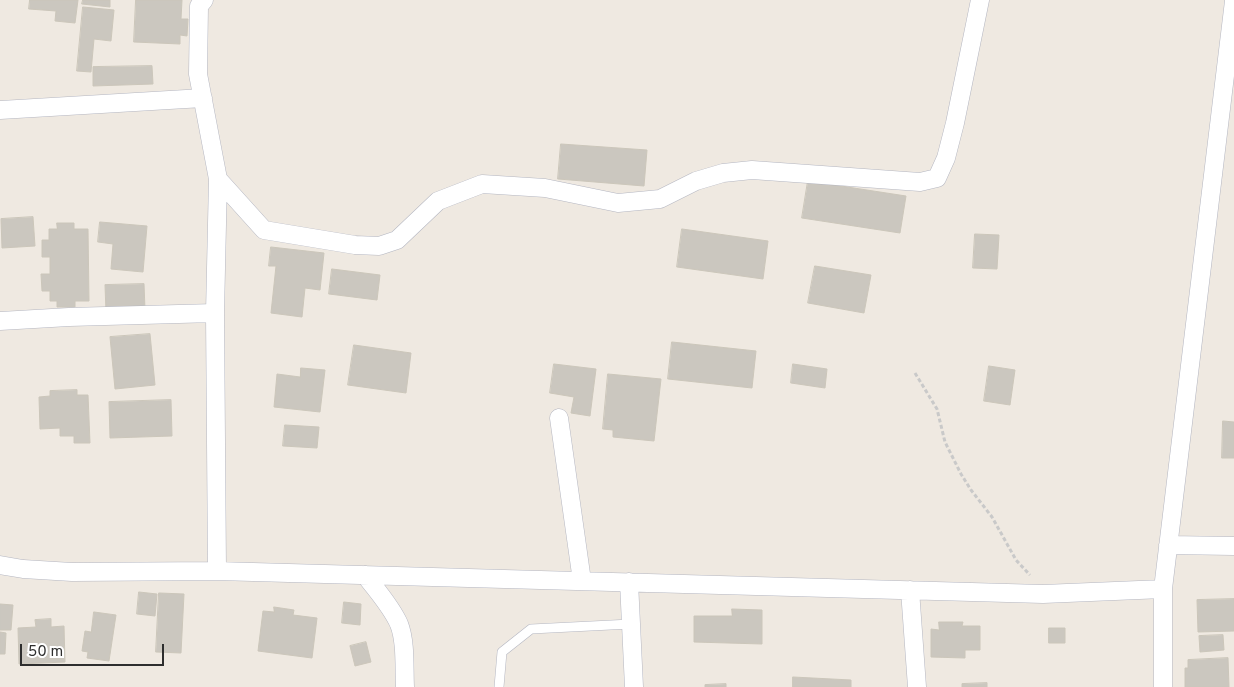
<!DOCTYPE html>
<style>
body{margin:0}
#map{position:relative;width:1234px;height:687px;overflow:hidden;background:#efe9e1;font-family:Overpass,sans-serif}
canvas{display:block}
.scale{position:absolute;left:20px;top:644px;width:144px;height:22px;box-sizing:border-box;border:2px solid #2e2e2e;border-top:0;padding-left:6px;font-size:15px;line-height:18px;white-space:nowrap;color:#2e2e2e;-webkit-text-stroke:4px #fff;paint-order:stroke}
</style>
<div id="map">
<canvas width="1234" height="687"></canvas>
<div class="scale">50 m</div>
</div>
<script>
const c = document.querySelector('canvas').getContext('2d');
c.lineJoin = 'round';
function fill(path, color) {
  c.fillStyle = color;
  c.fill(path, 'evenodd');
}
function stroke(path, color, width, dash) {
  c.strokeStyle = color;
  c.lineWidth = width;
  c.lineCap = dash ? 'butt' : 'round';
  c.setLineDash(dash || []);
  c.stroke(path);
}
const building = new Path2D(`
 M30,0h48l-3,23 -20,-2 1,-10 -27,-2z
 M83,0h27v7l-28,-3z
 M136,0h46l-1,19h7l-1,17 -7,-1v9l-46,-2z
 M83,7l31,3 -3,31 -17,-2 -3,33 -14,-1z
 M152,66l1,18 -60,2v-19z
 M561,144l86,6 -3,36 -86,-7z
 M808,181l98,15 -6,37 -98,-15z
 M33,217l2,29 -33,2 -1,-29z
 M100,222l47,4 -4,46 -32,-3 2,-25 -15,-2z
 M57,223h17v6h14l1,72h-14v6h-18v-6h-7v-10h-8l-1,-17h9v-17h-8v-17h7v-11h8z
 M682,229l86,12 -5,38 -86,-12z
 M975,234l24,1 -2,34 -24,-1z
 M271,247l53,6 -4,37 -15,-2 -3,29 -31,-4 5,-47h-7z
 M815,266l56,9 -7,38 -56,-10z
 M332,269l48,6 -3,25 -48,-6z
 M144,284l1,26 -39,2 -1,-27z
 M150,334l5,51 -40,4 -5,-52z
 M672,342l84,9 -4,37 -84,-9z
 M354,345l57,8 -5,40 -58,-8z
 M554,364l42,5 -6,47 -19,-3 3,-16 -24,-4z
 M793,364l34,5 -2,19 -34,-5z
 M989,366l26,4 -5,35 -26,-4z
 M301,368l24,2 -5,42 -46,-5 3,-33 23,3z
 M608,374l53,5 -7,62 -41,-4v-7l-10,-1z
 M77,390v5h11l2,48h-16v-7h-14v-8l-20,1 -1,-32 11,-1v-5z
 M171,400l1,36 -62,2 -1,-36z
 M1223,421l11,1v36h-12z
 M285,425l34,2 -2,21 -34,-2z
 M139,592l18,2 -2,22 -18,-2z
 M159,593l25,1 -3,59 -25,-1z
 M1234,599v32l-36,1 -1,-32z
 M344,602l17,2 -1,21 -18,-2z
 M0,604l13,1 -2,25h-11z
 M274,607l20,3 -1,5 24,3 -5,40 -54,-7 5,-40 11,1z
 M732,609l30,1v34l-68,-2v-26h38z
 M94,612l22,3 -7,46 -22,-3 1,-6 -6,-1 3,-20 6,1z
 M51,619v8l13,-1 1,36 -46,2 -1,-36 18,-1 -1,-7z
 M939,622h24l-1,4h18v24h-15v8l-34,-1v-28l8,1z
 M1049,628h16v15h-16z
 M0,632l6,1 -1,21h-5z
 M1223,635l1,15 -24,2 -1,-16z
 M366,642l5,20 -16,4 -5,-20z
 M1228,658l1,29h-44v-19h3v-8z
 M793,677l58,3v7h-58z
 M987,683v4h-25v-3z
 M726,684v3h-21v-2z`);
const path = new Path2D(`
 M915,373l22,36 8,33 16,32 10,16 21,27 24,43 14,15`);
const lane = new Path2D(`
 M499,687l3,-35 29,-23 100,-5`);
const street = new Path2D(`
 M204,0l-5,6 -1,68 20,105 -3,134 2,258
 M0,110l203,-12
 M218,179l46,51 91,15 24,1 18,-6 41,-39 44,-17 63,4 73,15 42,-4 36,-18 27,-8 29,-3 168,12 17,-4 9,-20 9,-35 25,-123
 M0,321l69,-4 146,-4
 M559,418l23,163
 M1168,545l66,1
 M0,565l23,4 49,3 145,-1 826,23 120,-5
 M365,575c12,16 26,31 34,49 7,18 5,43 6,63
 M629,582l5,105
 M910,590l7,97
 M1163,687v-98l71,-588`);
fill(building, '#cbc7bf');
stroke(building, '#cbc6ba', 1);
stroke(lane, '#b4b6c1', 10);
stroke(street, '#b4b6c1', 19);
stroke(path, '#c9c9c9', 3, [4, 2.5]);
stroke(lane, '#fff', 9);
stroke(street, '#fff', 18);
</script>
